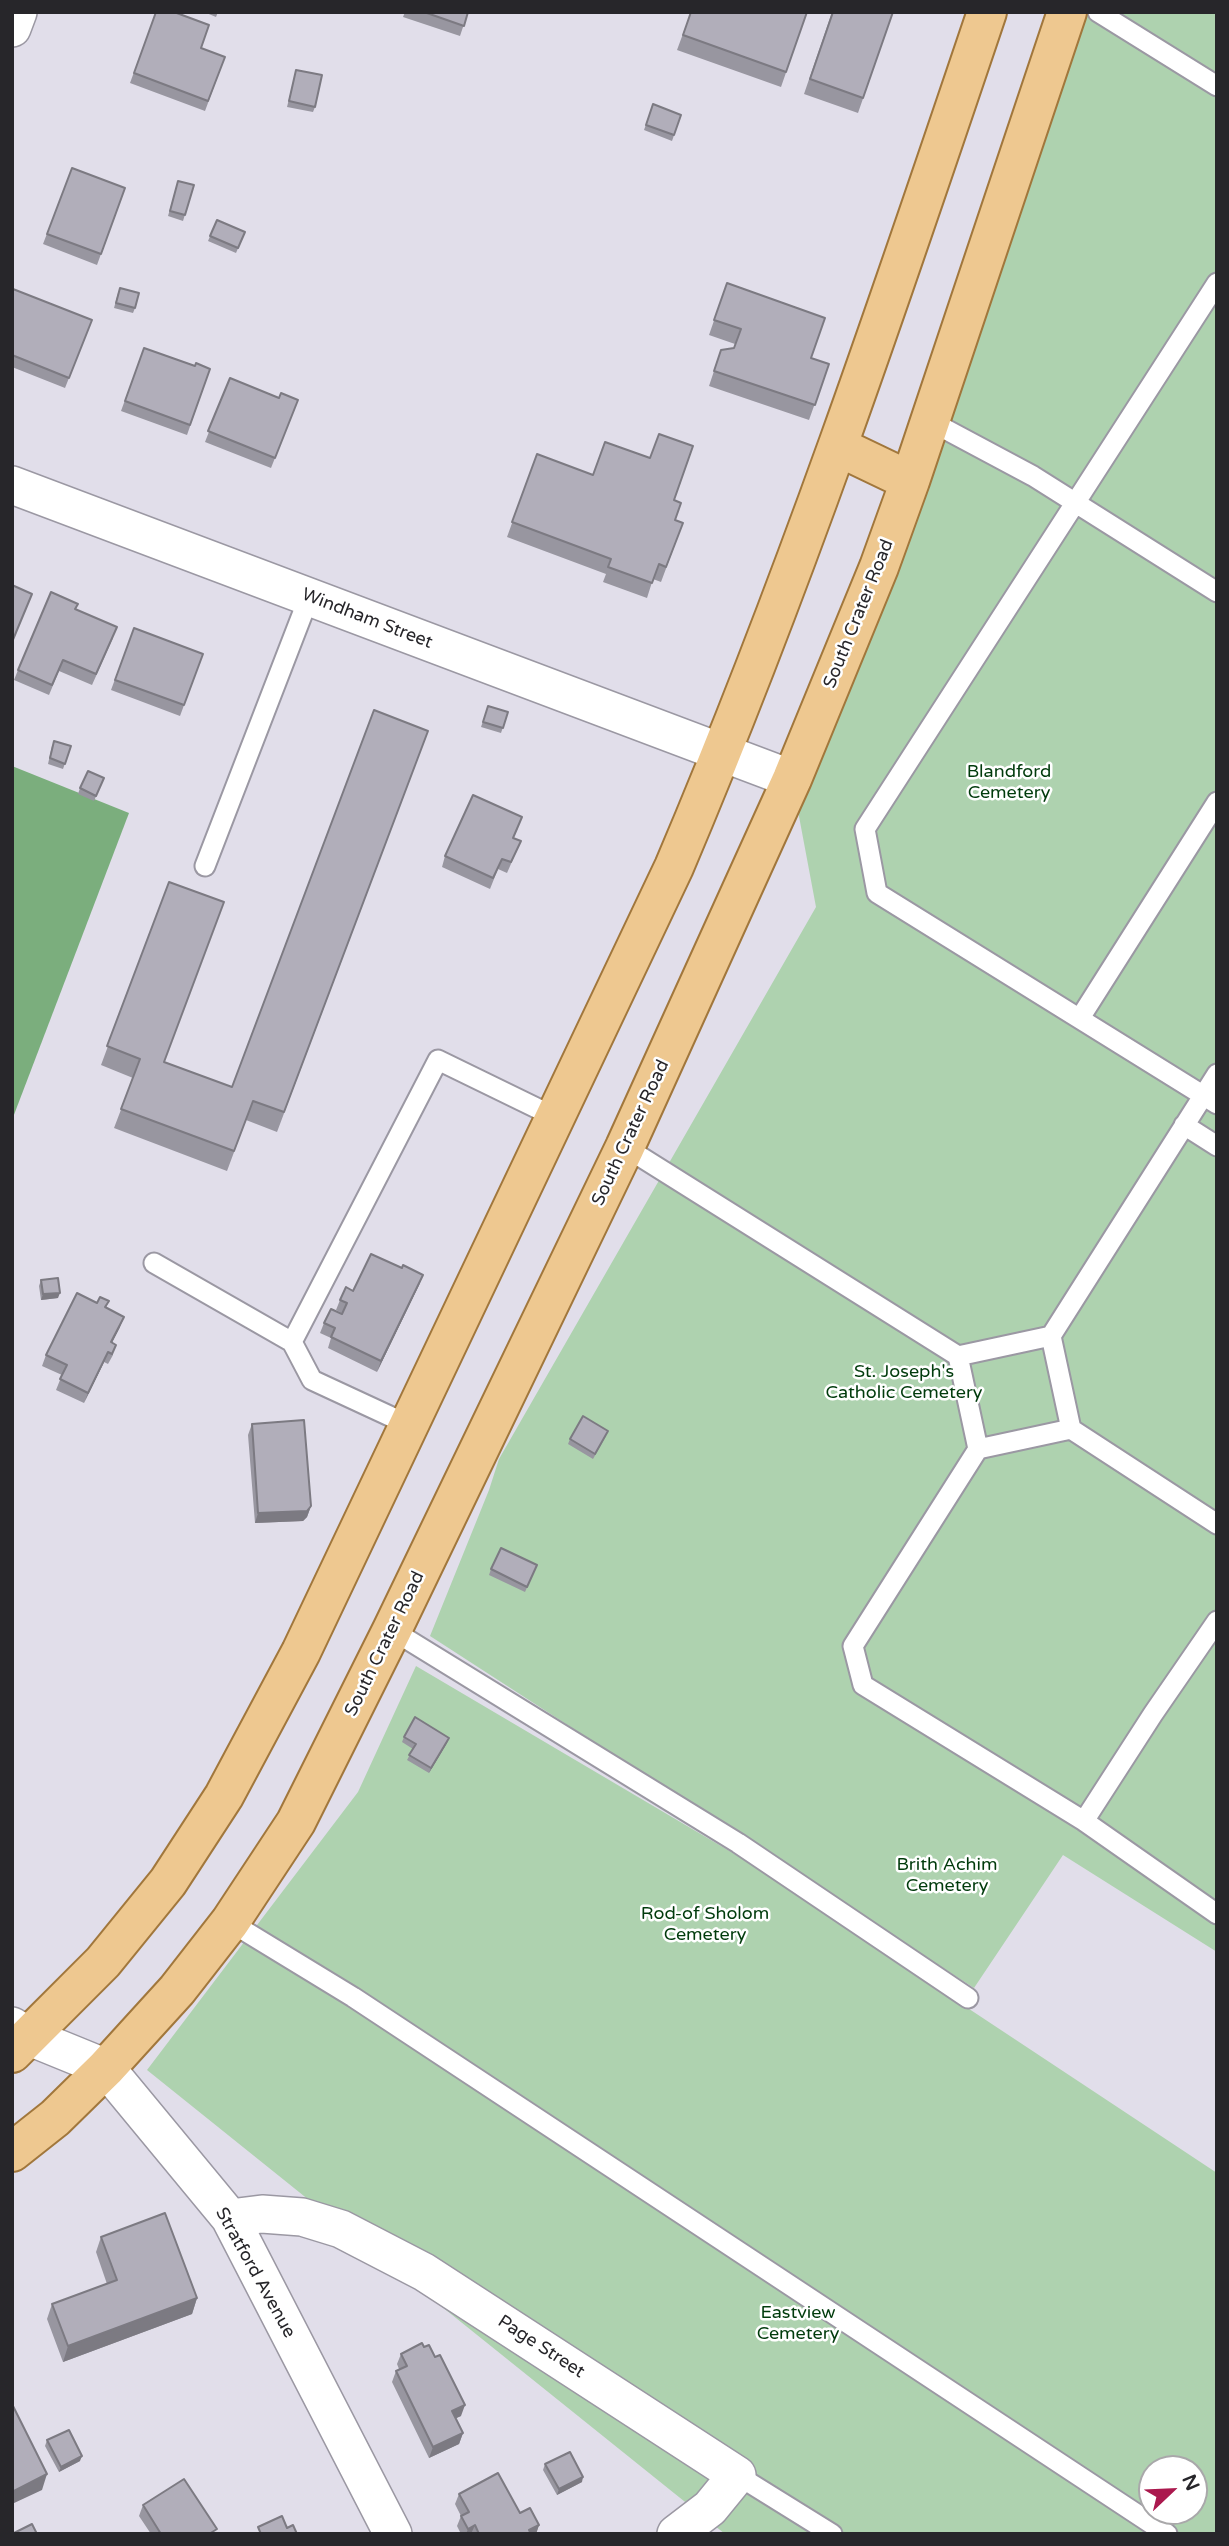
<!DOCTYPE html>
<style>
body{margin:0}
#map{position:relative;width:1229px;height:2546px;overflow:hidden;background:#e1deea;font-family:"Varela Round",sans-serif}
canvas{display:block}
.frame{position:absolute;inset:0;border:14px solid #27262a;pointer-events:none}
.north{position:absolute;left:1138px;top:2455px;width:70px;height:70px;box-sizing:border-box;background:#fff;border:2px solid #a9a8aa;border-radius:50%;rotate:67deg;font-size:19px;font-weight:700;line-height:28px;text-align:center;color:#27262a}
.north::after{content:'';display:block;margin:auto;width:24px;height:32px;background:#ab194e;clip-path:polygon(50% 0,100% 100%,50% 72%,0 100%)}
</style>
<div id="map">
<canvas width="1229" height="2546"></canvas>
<div class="frame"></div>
<div class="north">N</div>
</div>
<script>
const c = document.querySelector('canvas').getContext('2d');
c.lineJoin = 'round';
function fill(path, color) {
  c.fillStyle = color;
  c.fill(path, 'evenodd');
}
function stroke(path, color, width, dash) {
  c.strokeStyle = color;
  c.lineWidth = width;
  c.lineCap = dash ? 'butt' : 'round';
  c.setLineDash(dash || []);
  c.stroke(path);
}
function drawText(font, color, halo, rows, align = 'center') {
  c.font = font + ' "Varela Round",sans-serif';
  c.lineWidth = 5;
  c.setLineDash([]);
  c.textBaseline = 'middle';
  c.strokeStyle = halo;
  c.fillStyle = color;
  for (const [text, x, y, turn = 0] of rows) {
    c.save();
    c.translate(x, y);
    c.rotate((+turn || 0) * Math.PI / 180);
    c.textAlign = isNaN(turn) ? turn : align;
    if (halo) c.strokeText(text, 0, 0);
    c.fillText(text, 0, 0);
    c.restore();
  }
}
const green = new Path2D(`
 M1049,12h168v1940l-154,-97 -89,133 -544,-352 59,-146 10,-31 317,-552 -24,-128z
 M416,1666l322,190 479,317v361h-492l-578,-464 211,-278zM1152,2469h42v42h-42z`);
const forest = new Path2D(`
 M12,766l117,47 -117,307z`);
const service = new Path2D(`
 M1098,12l119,74
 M1217,283l-352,546 12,64 340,211
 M930,421l103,55 184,116
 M205,866l104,-269
 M1080,1018l137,-216
 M1184,1125l33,21
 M625,1147l333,209
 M154,1263l138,79 20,38 97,45
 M1051,1336l-93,20 20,93 93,-20 -20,-93 166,-262
 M292,1342l146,-282 117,57
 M1071,1429l146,95
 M978,1449l-125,197 10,39 221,136 133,93
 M392,1630l346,213 230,155
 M1084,1821l69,-107 64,-93
 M230,1922l123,75 814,537
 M737,2475l95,59`);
const minor = new Path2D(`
 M12,28l6,-16
 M12,485l780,294
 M12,2026l18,11 76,31 124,150 163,316
 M230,2218l32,-4 40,3 39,12 83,43 313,203 -27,33 -34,26`);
const primary = new Path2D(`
 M839,447l71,34
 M12,2053l91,-91 65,-80 56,-86 77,-144 373,-785c119,-280 216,-567 313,-855
 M12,2152l43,-34 51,-50 71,-78 53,-68 66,-100 96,-192 233,-483 167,-368 87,-212 31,-86 157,-469`);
const wall = new Path2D(`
 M156,12l45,36 24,9 -20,54 -75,-28z
 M204,12h14l-2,5z
 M405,12h63l-8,24 -57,-19z
 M691,12h116l-26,75 -104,-37z
 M832,12h61l-35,101 -54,-19z
 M296,70l19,37 -2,5 -26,-5z
 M653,104l28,11 -9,26 -28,-11z
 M72,168l53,20 -28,77 -54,-21z
 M178,181l16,4 -11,36 -15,-5z
 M217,220l28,12 -9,21 -28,-12z
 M727,283l84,75 18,6 -20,56 -100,-34 12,-36 13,-2 1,-4 -26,-9z
 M12,290l80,30 -27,68 -53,-21z
 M118,293l17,15 -2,5 -19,-5z
 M144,348l51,18 15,3 -23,66 -66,-24z
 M230,378l49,20 19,2 -27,68 -66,-26z
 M537,454l56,21 81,25 1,20 8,3 -22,59 -8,-3 -6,19 -44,-16 3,-8 -99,-37z
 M76,609l37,29 -21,47 -33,-14 -10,24 -35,-15 4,-10z
 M134,628l69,26 -23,62 -69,-26z
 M488,706l20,6 -7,21 -20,-6z
 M428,731l-151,401 -31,-12 -19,51 -113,-43 19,-50 -32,-13 68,-183 -5,180 68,25z
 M52,746h19l-8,23 -15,-5z
 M104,778l-10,23 -16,-7 2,-6z
 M518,828l-5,10 8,3 -14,32 -9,-4 -8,20 -48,-22 3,-11z
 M402,1268l21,7 -4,10 -42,87 -49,-24 3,-10 -11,-5 4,-10 18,-9v-1l-6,-3 4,-10 13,-9z
 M41,1280l17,18 -17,2 -2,-14z
 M109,1301l-3,7 14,19 -8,16 1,12 -5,9 -4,-2 -20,41 -28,-13 6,-15 -20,-9 4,-11 51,-52z
 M252,1424l59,82 -4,11 -4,4 -48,2 -7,-88z
 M606,1436l-13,23 -25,-15 2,-5z
 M537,1565l-12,27 -36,-17 2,-6z
 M404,1737l43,6 -18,30 -22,-13 6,-11 -11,-7z
 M101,2237l96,61 -5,16 -129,48 -16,-43 5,-15 55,-20 -11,-32z
 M401,2354l60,62 -5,2 7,15 -4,11 -30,14 -37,-76 4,-11 3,-2 -2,-5z
 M47,2440l33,21 -21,11 -14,-26z
 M545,2464l37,18 -25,13 -14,-25z
 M459,2494l61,19 19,12 -3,9h-75l-4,-8 4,-10 -6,-12z
 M143,2505l72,29h-64l-12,-18z`);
const shadedWall = new Path2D(`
 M423,1275l-4,10 -42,87 4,-11z
 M60,1293l-2,5 -17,2 2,-6z
 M124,1317l-4,10 -13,25 4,-10z
 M108,1352l-4,10 -20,41 4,-10z
 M311,1506l-4,11 -4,4 -48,2 3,-10z
 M449,1738l-2,5 -18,30 2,-5z
 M197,2298l-5,16 -129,48 5,-16z
 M465,2405l-4,11 -13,6 4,-11z
 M463,2433l-4,11 -30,14 4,-11z
 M82,2456l-2,5 -21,11 2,-5z
 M47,2474l-5,16 -30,14v-12z
 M583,2477l-1,5 -25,13 2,-6z
 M475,2525l-4,9h-5l2,-5z
 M539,2525l-3,9h-8l1,-4z`);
const building = new Path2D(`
 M156,12h18l35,13 -8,23 24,9 -17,44 -74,-28z
 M424,12h44l-4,14z
 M691,12h116l-21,60 -103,-37z
 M833,12h60l-30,86 -53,-19z
 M296,70l26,5 -7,32 -26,-6z
 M653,104l28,11 -7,20 -28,-10z
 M72,168l53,20 -24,66 -54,-20z
 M178,181l16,4 -9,30 -15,-4z
 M217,220l28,12 -7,16 -28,-12z
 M727,283l98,35 -14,40 18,6 -14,41 -101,-34 7,-21 13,-2 7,-19 -27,-9z
 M120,288l19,5 -4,15 -19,-5z
 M13,289l79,31 -23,58 -57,-23z
 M144,348l51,18 1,-3 14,6 -20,56 -65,-24z
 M230,378l49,20 2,-5 17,7 -23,58 -67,-27z
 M659,434l34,12 -19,54 7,3 -6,17 8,3 -17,44 -7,-3 -7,19 -44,-16 3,-8 -99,-37 25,-68 56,21 12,-33 45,16z
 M12,585l20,9 -20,48z
 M51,592l27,12 -3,5 42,18 -21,47 -33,-14 -11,25 -34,-15z
 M134,628l69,26 -19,51 -69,-25z
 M488,706l20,6 -5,16 -20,-6z
 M374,710l54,21 -144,381 -31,-11 -19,50 -113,-42 19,-50 -33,-13 62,-164 55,20 -60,160 68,25z
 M54,741l17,5 -6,18 -15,-6z
 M88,771l16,7 -8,18 -16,-8z
 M473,795l49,22 -9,21 8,3 -10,21 -9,-3 -9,19 -48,-22z
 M371,1254l31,14 1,-3 20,10 -42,86 -50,-24 4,-9 -11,-5 7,-14 11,5 5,-11 -7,-3 6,-13 7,4z
 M58,1278l2,15 -17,1 -2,-14z
 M77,1293l20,10 3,-6 9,4 -4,6 19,10 -13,25 5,3 -4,9 -4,-2 -20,41 -28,-14 7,-14 -21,-10z
 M583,1416l25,15 -13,23 -25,-15z
 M304,1420l7,86 -4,5 -49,2 -6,-89z
 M501,1548l36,17 -10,22 -36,-18z
 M415,1717l34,21 -18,30 -22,-13 7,-11 -12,-7z
 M165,2213l32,85 -129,48 -16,-42 65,-24 -16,-43z
 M422,2343l2,4 5,-2 6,12 5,-2 25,50 -13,6 11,22 -30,14 -37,-76 11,-5 -6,-12z
 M12,2404l35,70 -35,18z
 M69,2430l13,26 -21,11 -14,-27z
 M570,2452l13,25 -24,12 -14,-25z
 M498,2473l22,40 10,-5 9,17 -10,5 2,4h-52l-4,-9 -7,4 -7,-13 8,-4 -10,-18z
 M184,2479l33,50 -8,5h-48l-18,-29z
 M282,2516l5,12 6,-3 4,9h-36l-3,-7z
 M32,2524l5,10h-25z`);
const streetNames = [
 ["South Crater Road",859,614,-68],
 ["Windham Street",367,619,21],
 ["South Crater Road",631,1133,-65],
 ["South Crater Road",385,1644,-64],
 ["Stratford Avenue",255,2273,61],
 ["Page Street",541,2347,33]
];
const parkNames = [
 ["Blandford",1009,772],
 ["Cemetery",1009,793],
 ["St. Joseph's",904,1372],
 ["Catholic Cemetery",904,1393],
 ["Brith Achim",947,1865],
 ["Cemetery",947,1886],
 ["Rod-of Sholom",705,1914],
 ["Cemetery",705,1935],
 ["Eastview",798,2313],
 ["Cemetery",798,2334]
];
fill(green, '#aed2af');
fill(forest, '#7bae7d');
stroke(service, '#9b98a3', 23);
stroke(minor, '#9b98a3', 40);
stroke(primary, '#a1773c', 42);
stroke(service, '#fff', 19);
stroke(minor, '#fff', 37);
stroke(primary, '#eec890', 38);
fill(wall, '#9896a0');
fill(shadedWall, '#7c7a82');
fill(building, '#b1aeba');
stroke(building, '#7c7a82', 2);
drawText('18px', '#27262a', '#fff', streetNames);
drawText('18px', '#013b0c', '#fff', parkNames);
</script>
